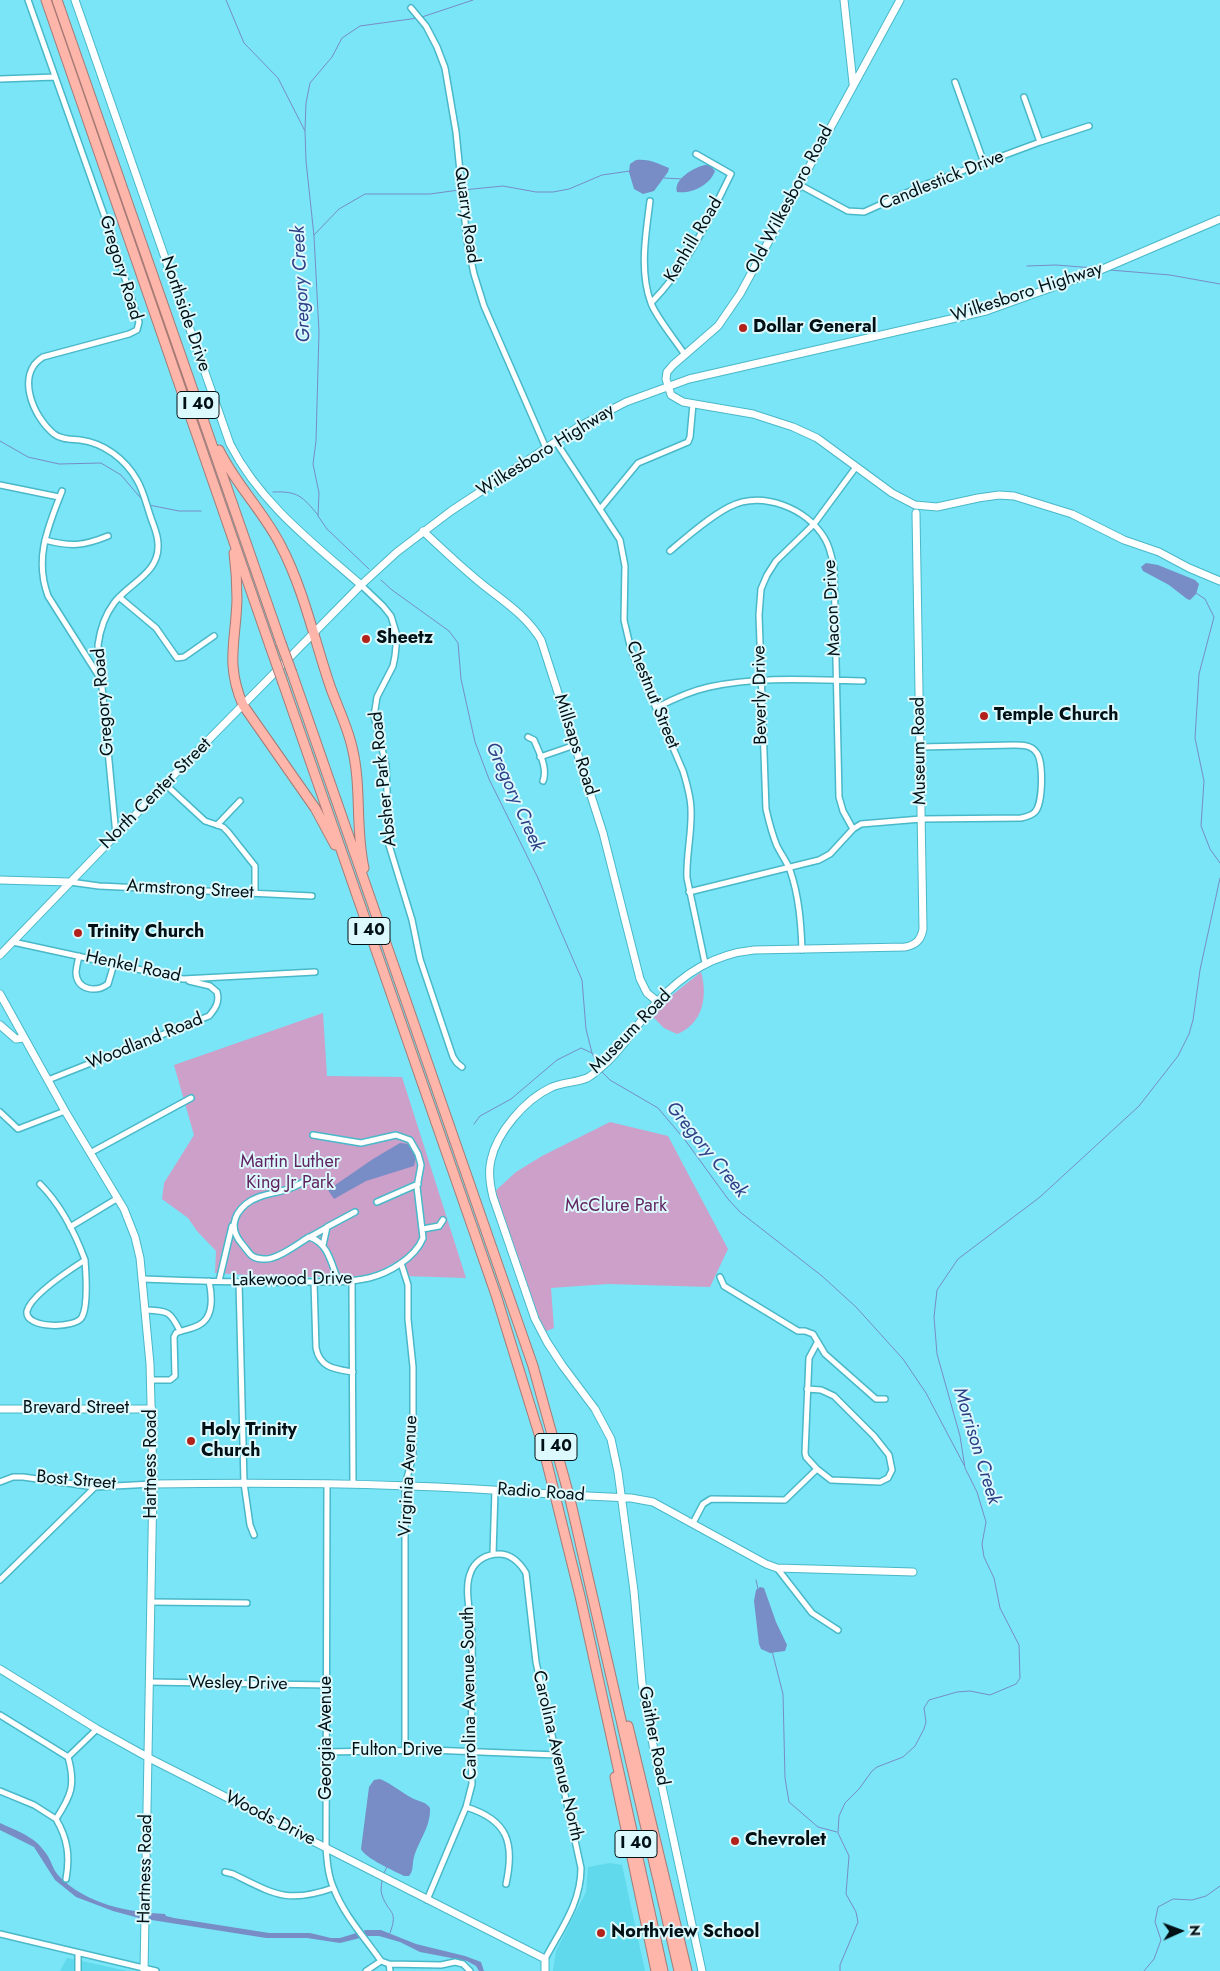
<!DOCTYPE html>
<style>
body{margin:0}
#map{position:relative;width:1220px;height:1971px;overflow:hidden;background:#79e5f6;font-family:Jost,sans-serif}
canvas{display:block}
.north{position:absolute;left:1155px;top:1906px;width:50px;height:50px;-webkit-text-stroke:4px #dcf9fe;paint-order:stroke;rotate:88deg;font-size:14px;font-weight:700;line-height:20px;text-align:center;color:#001014}
.north::after{content:'';display:block;margin:auto;width:18px;height:22px;background:#001014;clip-path:polygon(50% 0,100% 100%,50% 72%,0 100%)}
</style>
<div id="map">
<canvas width="1220" height="1971"></canvas>
<div class="north">N</div>
</div>
<script>
const c = document.querySelector('canvas').getContext('2d');
c.lineJoin = 'round';
function fill(path, color) {
  c.fillStyle = color;
  c.fill(path, 'evenodd');
}
function stroke(path, color, width, dash) {
  c.strokeStyle = color;
  c.lineWidth = width;
  c.lineCap = dash ? 'butt' : 'round';
  c.setLineDash(dash || []);
  c.stroke(path);
}
function drawText(font, color, halo, rows, align = 'center') {
  c.font = font + ' Jost,sans-serif';
  c.lineWidth = 4;
  c.setLineDash([]);
  c.textBaseline = 'middle';
  c.strokeStyle = halo;
  c.fillStyle = color;
  for (const [text, x, y, turn = 0] of rows) {
    c.save();
    c.translate(x, y);
    c.rotate((+turn || 0) * Math.PI / 180);
    c.textAlign = isNaN(turn) ? turn : align;
    if (halo) c.strokeText(text, 0, 0);
    c.fillText(text, 0, 0);
    c.restore();
  }
}
const built = new Path2D(`
 M610,1863l12,2 23,106h-92l3,-20 30,-59 2,-25z
 M67,1958l61,13h-68z`);
const green = new Path2D(`
 M701,972c7,24 2,52 -24,62l-13,-6 -12,-12 9,-12z
 M323,1013l4,63 75,1 64,201 -63,-2 -1,-9 -4,-6 -17,9 -21,7h-77l-68,-4 1,-22 -19,-20 -9,-13 -26,-19 2,-16 30,-48 -20,-70z
 M610,1122l58,14 60,113 -18,38 -102,-3 -57,4 3,40 -12,5 -50,-139 24,-22 26,-16z`);
const water = new Path2D(`
 M636,160c16,-1 19,3 33,8l-1,4 -14,19 -11,3 -9,-5 -5,-17 1,-8z
 M705,165h5l5,6c-5,14 -23,23 -38,21 -4,-13 18,-25 28,-27z
 M1146,563l12,2 37,15 4,4 -3,10 -6,6 -3,-1 -18,-14 -26,-14 -2,-4z
 M400,1143l9,1 7,14 -2,8 -48,15 -32,18 -6,-9 45,-31z
 M760,1587l4,1 12,34 11,23 -2,6 -15,2 -9,-4 -2,-5 -5,-43 2,-11z
 M380,1779c12,5 21,13 32,19 7,4 13,3 18,10 1,18 -11,32 -16,49 -2,7 0,13 -5,19h-5c-11,-6 -38,-17 -43,-27l8,-62 5,-7z
 M0,1823c17,8 34,13 45,29 6,7 7,16 13,23 27,29 69,37 107,39l1,2 8,2 95,15h41l21,5h9l26,-8h15l35,14 49,12 16,6 3,9h-5l-3,-5 -9,-5 -47,-9 -20,-10 -21,-6h-11l-28,7 -33,-5h-41l-127,-20 -26,-7 -37,-14 -21,-17 -21,-33 -34,-17z`);
const stream = new Path2D(`
 M226,0l18,43 34,35 27,53 1,30 8,75 5,96 -3,109 -3,23 6,29 -1,23 9,13 42,40
 M422,17l51,-17
 M305,130l1,-27 4,-20 22,-26 10,-19 18,-12 58,-8
 M664,178l18,1
 M463,190l40,-4 33,6h17l16,-3 33,-14 28,-4
 M314,235l25,-26 26,-15h65l29,-4
 M1027,266l29,-1 38,3
 M1110,270l60,5 50,9
 M0,441l28,16 31,7 42,-1 20,12 23,27
 M273,492c25,-1 29,4 45,23
 M149,505l30,6h22
 M381,580l11,10 57,41 9,12 3,36 14,63 14,37 48,97 45,104 4,49 6,24 6,13
 M1196,593l9,6 9,18 -15,57 -4,64 9,43 -3,45 9,23 10,14
 M601,1071l9,9 48,28 27,32 43,59 12,13 82,64 34,31 47,52 23,34 38,72
 M474,1124l6,-8 31,-17 46,-39 24,-12 11,5
 M756,1580l2,9
 M772,1651l11,43 2,84 4,24 29,25 19,5
 M384,1873l4,-8
 M382,1879c0,5 -2,11 0,16 6,19 17,14 8,38
 M840,1971v-6l18,-43 -2,-10 -10,-18 3,-38 -11,-23 1,-17 6,-13 14,-14 13,-18 5,-4 26,-10 12,-11 9,-17 2,-7 -2,-14 5,-8 28,-8 13,-1 20,4 26,-11 4,-6 -1,-33 -19,-37 -6,-30 -10,-21 -2,-13 4,-22 -9,-30 -12,-24 -5,-32 -23,-82 -3,-37 3,-27 21,-31 82,-62 99,-91 39,-50 11,-22 4,-14 7,-50 20,-92
 M1144,1971l10,-12 7,-19 -6,-18 3,-15 15,-8 19,1 14,-4 14,-10`);
const street = new Path2D(`
 M28,0l80,226 31,96 -2,8 -8,4 -86,23c-28,17 -10,60 11,77 8,6 17,5 26,6 24,3 45,19 57,40 6,10 9,23 13,35 3,10 8,19 8,29 2,29 -29,39 -44,59 -9,12 -14,27 -16,42l18,190
 M411,8l15,18 11,21 8,21 11,64 11,109 7,33 10,32 62,142
 M0,79l55,-2
 M955,82l29,81
 M1024,97l16,45
 M798,184l50,27 16,1 60,-27 116,-43 49,-16
 M650,201c-4,32 -11,70 1,102 5,14 25,38 34,52
 M651,303c38,-39 56,-81 80,-129l-35,-20
 M556,442l64,98 5,26 -1,54 7,30 52,121c4,13 8,26 8,39 1,23 -5,45 -4,68l18,85
 M0,485l59,12
 M62,491c-14,36 -28,67 -14,105l52,82
 M601,508l37,-45 50,-21 2,-5 3,-33
 M45,540c26,7 38,6 63,-4
 M670,551c18,-15 38,-33 59,-44 33,-17 78,1 96,32 5,8 7,19 9,29l5,229 4,14 10,18
 M361,585l22,21 8,10 6,20 -2,20 -2,10 -16,31 -3,19 12,49 3,80 23,75 8,39 33,98 4,6 5,4
 M119,597l37,31 21,30 7,-1 30,-21
 M656,708c17,-9 35,-17 53,-21 50,-11 104,-7 154,-6
 M528,737l6,3c5,12 14,28 9,41
 M540,757l35,-12
 M165,784l40,37 18,6 5,5 27,34v27
 M217,825l23,-24
 M70,882l29,4 213,10
 M689,892l130,-32 11,-6 23,-25 8,-5 60,-5 100,-1c5,-1 10,-2 14,-6 8,-9 9,-52 1,-60 -5,-7 -14,-7 -22,-7l-94,2
 M13,942l170,37 132,-7
 M802,950c-1,-27 -3,-54 -12,-80 -3,-8 -9,-16 -13,-24 -5,-12 -8,-24 -11,-37l-7,-194 2,-26 6,-14 9,-14 38,-37 42,-57
 M79,956c-1,5 -3,12 -3,17 1,17 20,20 32,11l6,-20
 M48,1080l161,-64c6,-7 11,-14 8,-24l-7,-6 -21,-5
 M0,1112l18,17 47,-18
 M90,1153l101,-55
 M306,1181c-7,3 -13,7 -21,9 -13,4 -28,5 -39,14 -14,12 -16,26 -4,40 8,9 8,15 23,15 12,1 34,-16 44,-22 19,5 23,28 29,44
 M40,1184c20,20 35,49 45,76
 M377,1202l41,-18
 M70,1227l48,-29
 M423,1229l16,-3 4,-6
 M310,1237l16,-9
 M323,1245l4,-18 28,-15
 M85,1260c1,13 3,46 -3,57 -6,12 -58,12 -55,-6 4,-16 44,-42 58,-51z
 M401,1263l7,22v34l5,48v89l-8,29v265
 M720,1277l4,9 74,45h7l8,3 12,20 51,45h9
 M143,1279c52,2 105,4 157,3 23,0 47,1 69,-4 20,-5 46,-20 54,-40l-6,-51 4,-22 -3,-11 -8,-14 -14,-5 -35,8 -48,-8
 M219,1281l13,-55
 M352,1281l1,203
 M239,1282l5,201 6,42 4,10
 M314,1282l2,66c4,20 19,21 37,24
 M146,1310c22,1 24,1 34,21
 M151,1380h19l5,-4 -1,-39 2,-4c7,-3 16,-4 23,-8 15,-8 13,-30 10,-44
 M807,1389l14,1 13,6 40,40 15,19 3,15 -4,8 -8,4 -49,-2 -14,-11 -11,-12 -1,-4 4,-95 8,-15
 M0,1482l13,-5h10l72,10 58,-3
 M327,1484l-1,363c1,14 2,29 8,42 10,26 31,49 47,72l8,3 1,7
 M693,1523l10,-19 8,-5 74,1 32,-31
 M493,1554l2,-64
 M777,1568l35,45 26,17
 M0,1580l95,-93
 M151,1602l96,1
 M150,1682l177,3
 M0,1715l68,42
 M327,1752l103,-2 127,5
 M0,1791l34,14 22,14
 M466,1807c42,13 49,36 40,77
 M225,1872l8,2c41,20 54,30 100,14
 M66,1879c4,-22 2,-40 -10,-60 15,-23 20,-34 12,-62l29,-28
 M427,1900l39,-93 6,-23c-2,-50 1,-100 0,-149 -1,-18 -8,-45 -2,-61 4,-13 16,-20 29,-20 13,0 21,9 27,19l10,89 45,206c0,35 -20,61 -36,91
 M0,1934l156,37
 M389,1964l52,1 14,-3 8,2 7,7
 M78,1971v-18
 M366,1971l15,-10`);
const secondary = new Path2D(`
 M75,0l155,444c30,59 83,99 131,141
 M844,0l9,83
 M900,0l-160,294 -22,32 -45,39 -6,7 -1,7 5,16 12,7 70,12 40,13 24,11 75,55 23,12 22,2 41,-9 21,-3 15,1 58,18 52,26 35,12 30,16 31,13
 M423,531c19,18 38,36 59,53 21,17 44,31 59,56l62,193 37,146 7,14 11,9
 M0,880l69,2
 M0,955l165,-171 196,-199 36,-33 54,-41 127,-84 48,-25 63,-23 297,-68 112,-40 122,-52
 M0,994l65,117 59,98 11,28 5,21 10,106 3,120 -9,487
 M0,1025l16,14 8,-1
 M0,1409h152
 M153,1484c128,-2 256,-1 383,9
 M587,1496l44,2 22,4 113,62 11,4 136,4
 M0,1669l97,60 52,29 396,201v12
 M702,1971l-49,-226 -11,-62 -8,-92 -16,-119 -7,-33 -16,-30 -33,-44 -15,-23 -12,-23 -42,-122c-3,-12 -5,-25 -2,-37 6,-28 34,-60 59,-72 12,-6 25,-5 37,-10 6,-3 12,-9 18,-14 20,-18 33,-42 51,-61 28,-30 58,-49 98,-53l151,-3c11,-2 16,-7 18,-18l-7,-416`);
const highway = new Path2D(`
 M46,0l224,646
 M57,0l224,643
 M219,450c17,35 45,62 62,96 22,42 33,92 48,137 7,21 18,42 23,64 10,40 3,81 12,121
 M234,553c2,15 3,31 3,46 -1,42 -12,65 6,106l72,103 20,37
 M292,673l241,693 37,133 109,472
 M283,683l213,612 47,152 37,149 83,375
 M628,1726l59,245
 M615,1777l41,194`);
const secondaryBridge = new Path2D(`
 M536,1493l51,3`);
const highwayBridge = new Path2D(`
 M281,643l11,30
 M270,646l13,37`);
const markers = [
 [743,328,5,"#b2221b"],
 [366,639,5,"#b2221b"],
 [984,716,5,"#b2221b"],
 [78,933,5,"#b2221b"],
 [191,1441,5,"#b2221b"],
 [735,1841,5,"#b2221b"],
 [601,1933,5,"#b2221b"]
];
const shields = [
 [198,405,42],
 [369,931,42],
 [556,1447,42],
 [636,1844,42]
];
const shieldNames = [
 ["I 40",198,405],
 ["I 40",369,931],
 ["I 40",556,1447],
 ["I 40",636,1844]
];
const streetNames = [
 ["Candlestick Drive",942,181,-22],
 ["Old Wilkesboro Road",790,200,-62],
 ["Quarry Road",466,215,82],
 ["Kenhill Road",694,240,-59],
 ["Gregory Road",120,268,73],
 ["Wilkesboro Highway",1027,293,-18],
 ["Northside Drive",185,314,71],
 ["Wilkesboro Highway",546,451,-32],
 ["Macon Drive",833,608,-93],
 ["Chestnut Street",652,695,68],
 ["Beverly Drive",761,695,-91],
 ["Gregory Road",104,702,-95],
 ["Millsaps Road",575,745,72],
 ["Museum Road",920,751,-91],
 ["Absher Park Road",384,779,-96],
 ["North Center Street",156,794,-45],
 ["Armstrong Street",190,890,3],
 ["Henkel Road",133,967,12],
 ["Museum Road",631,1032,-46],
 ["Woodland Road",145,1042,-22],
 ["Lakewood Drive",292,1280,-1],
 ["Brevard Street",76,1409],
 ["Hartness Road",152,1464,-90],
 ["Virginia Avenue",409,1476,-87],
 ["Bost Street",76,1481,5],
 ["Radio Road",541,1493,4],
 ["Wesley Drive",238,1684,1],
 ["Carolina Avenue South",470,1693,-91],
 ["Gaither Road",653,1736,79],
 ["Georgia Avenue",327,1738,-90],
 ["Fulton Drive",397,1751],
 ["Carolina Avenue North",557,1756,77],
 ["Woods Drive",270,1819,27],
 ["Hartness Road",146,1869,-89]
];
const poiNames = [
 ["Dollar General",753,328],
 ["Sheetz",376,639],
 ["Temple Church",994,716],
 ["Trinity Church",88,933],
 ["Holy Trinity",201,1431],
 ["Church",201,1452],
 ["Chevrolet",745,1841],
 ["Northview School",611,1933]
];
const parkNames = [
 ["Martin Luther",290,1163],
 ["King Jr Park",290,1184],
 ["McClure Park",616,1207]
];
const waterNames = [
 ["Gregory Creek",302,284,-93],
 ["Gregory Creek",514,797,66],
 ["Gregory Creek",706,1150,51],
 ["Morrison Creek",976,1446,73]
];
fill(built, '#5fd9eb');
fill(green, '#cca0c9');
fill(water, '#788cc6');
stroke(stream, '#788cc6', 1);
stroke(street, '#49b8c8', 8);
stroke(secondary, '#49b8c8', 9);
stroke(highway, '#a57b76', 11);
stroke(street, '#fff', 5);
stroke(secondary, '#fff', 7);
stroke(highway, '#feb5aa', 9);
stroke(secondaryBridge, '#49b8c8', 9, []);
stroke(highwayBridge, '#a57b76', 11, []);
stroke(secondaryBridge, '#fff', 7);
stroke(highwayBridge, '#feb5aa', 9);
for (const [x, y, r, color] of markers) {
  const dot = new Path2D();
  dot.arc(x, y, r, 0, 2 * Math.PI);
  c.fillStyle = color;
  c.fill(dot);
  stroke(dot, '#dcf9fe', 2);
}
for (const [x, y, w] of shields) {
  const box = new Path2D();
  box.roundRect(x - w / 2, y - 13.5, w, 27, 4);
  c.fillStyle = '#dcf9fe';
  c.fill(box);
  stroke(box, '#001014', 1);
}
drawText('bold 16px', '#001014', null, shieldNames);
drawText('18px', '#001014', '#dcf9fe', streetNames);
drawText('bold 18px', '#001014', '#dcf9fe', poiNames, 'left');
drawText('18px', '#61235f', '#dcf9fe', parkNames);
drawText('italic 19px', '#2d4086', '#dcf9fe', waterNames);
</script>
